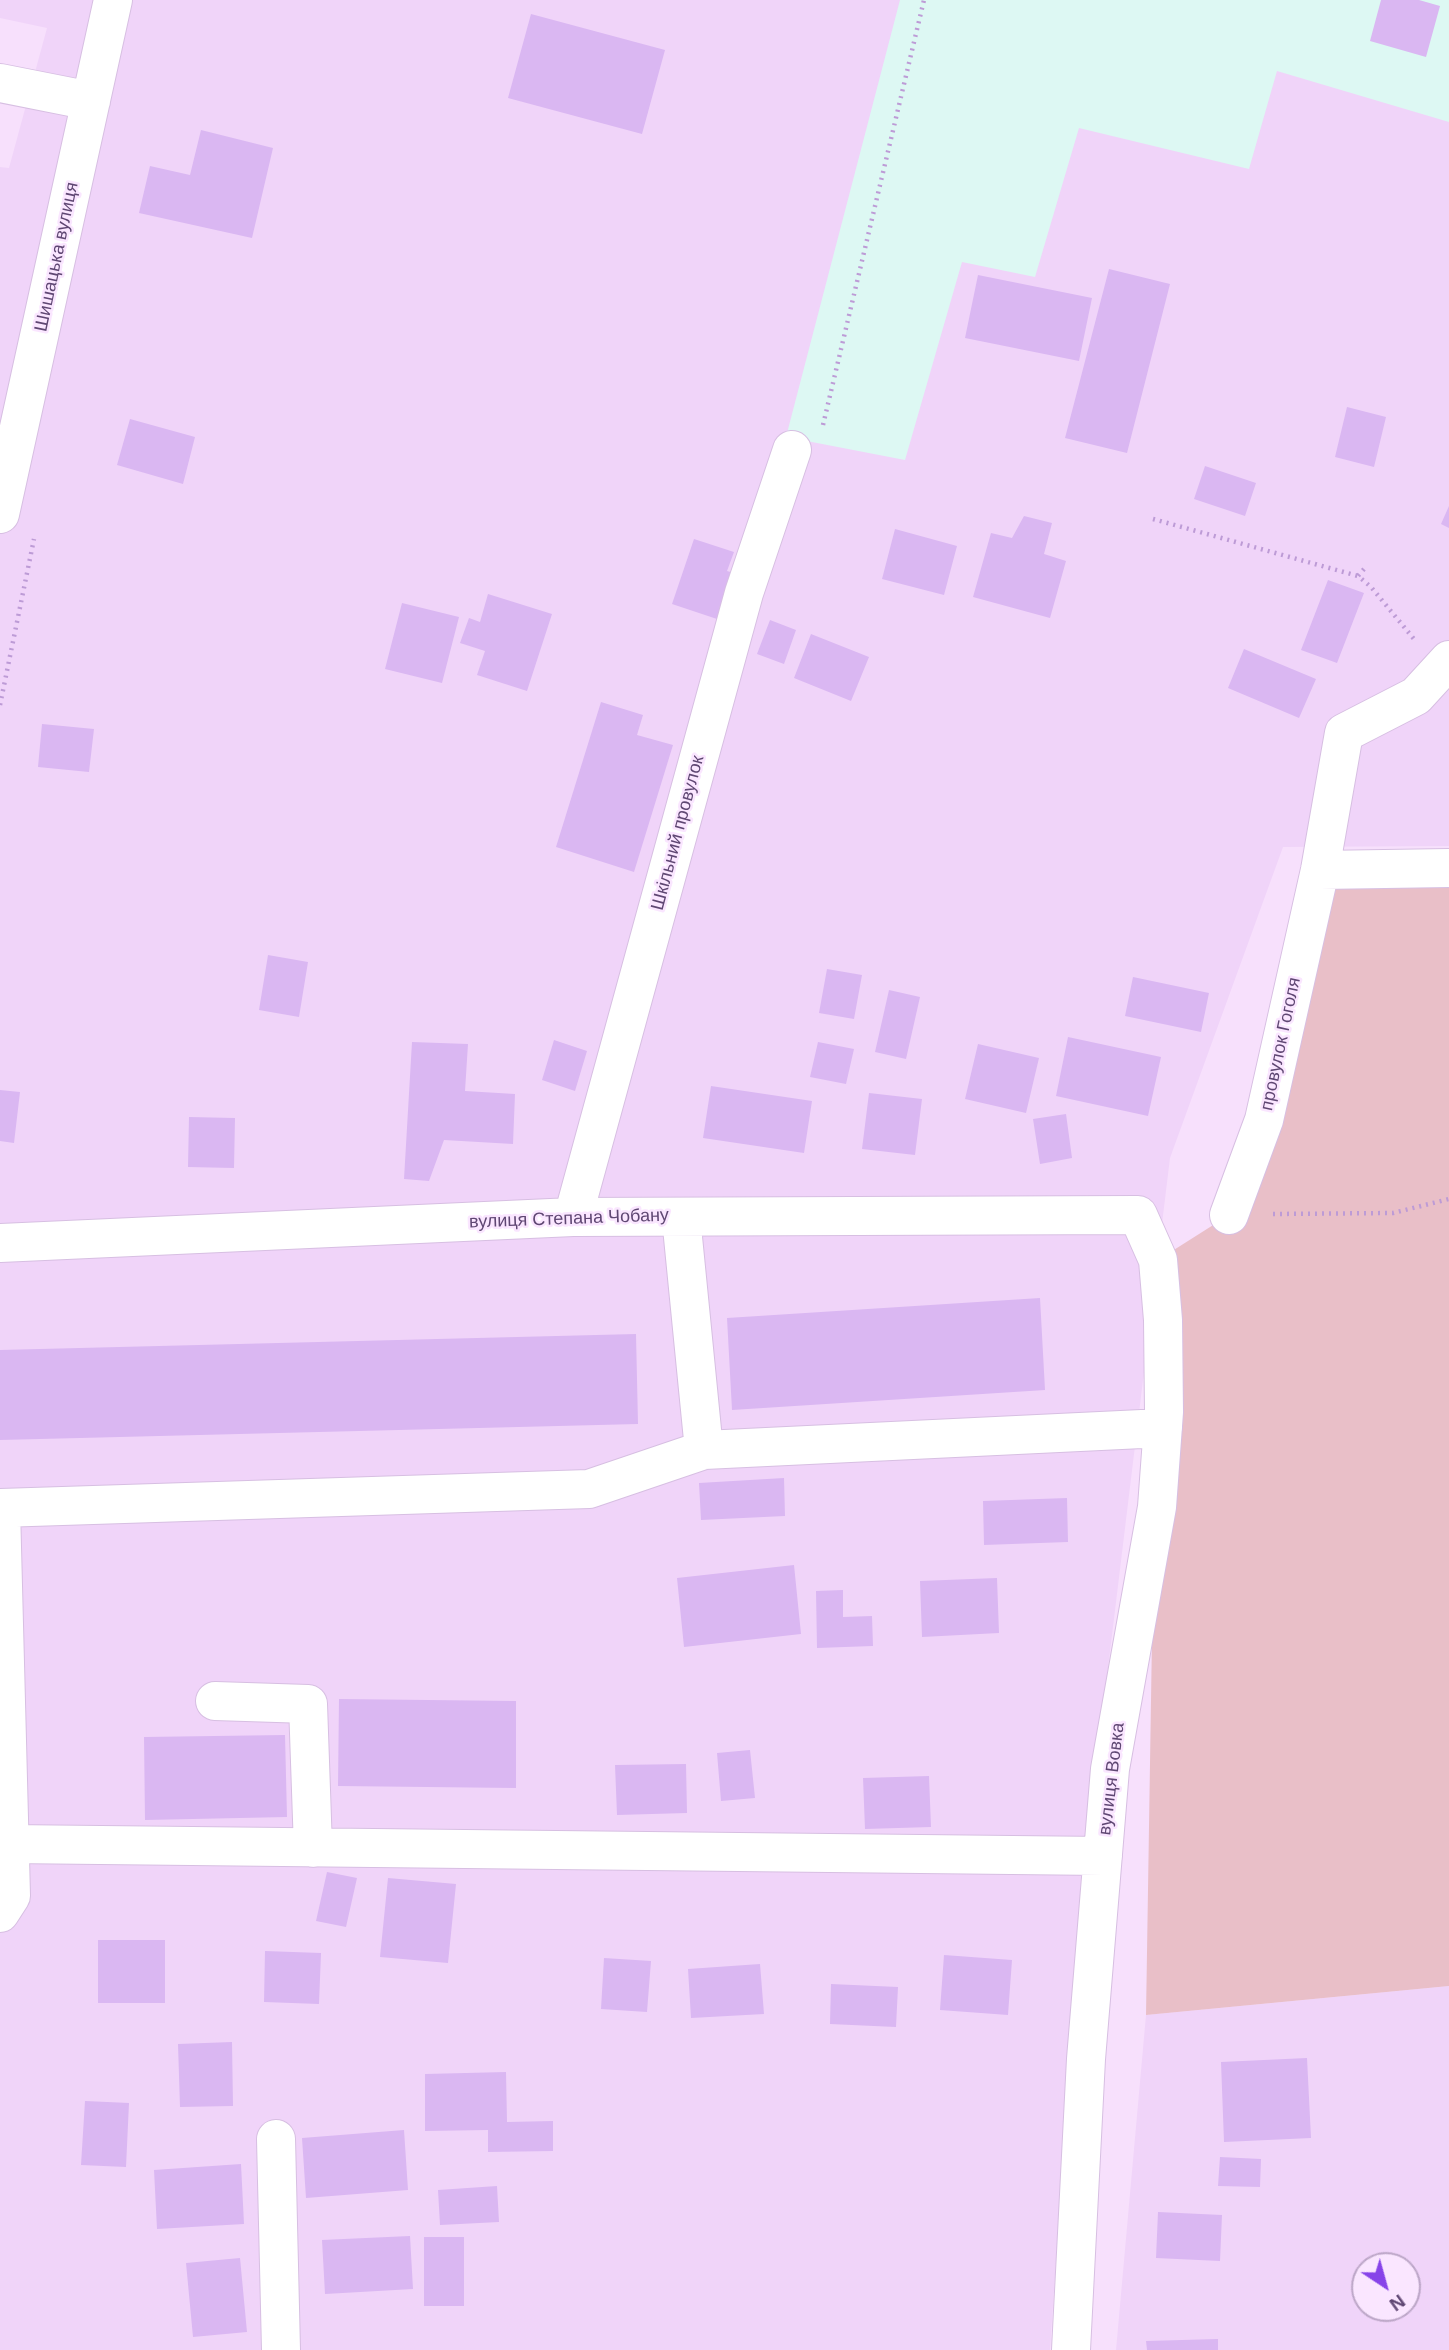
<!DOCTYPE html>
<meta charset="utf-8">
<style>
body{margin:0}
#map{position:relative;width:1449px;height:2350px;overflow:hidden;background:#f7e0fc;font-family:Helvetica,sans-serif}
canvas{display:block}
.north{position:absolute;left:1351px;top:2252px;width:70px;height:70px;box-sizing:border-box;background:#fae6ff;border:2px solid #bca6c7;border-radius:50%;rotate:144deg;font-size:19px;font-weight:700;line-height:28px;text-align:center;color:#5f4773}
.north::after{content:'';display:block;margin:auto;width:24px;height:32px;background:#8743e9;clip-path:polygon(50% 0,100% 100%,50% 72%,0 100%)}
</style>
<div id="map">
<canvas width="1449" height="2350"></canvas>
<div class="north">N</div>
</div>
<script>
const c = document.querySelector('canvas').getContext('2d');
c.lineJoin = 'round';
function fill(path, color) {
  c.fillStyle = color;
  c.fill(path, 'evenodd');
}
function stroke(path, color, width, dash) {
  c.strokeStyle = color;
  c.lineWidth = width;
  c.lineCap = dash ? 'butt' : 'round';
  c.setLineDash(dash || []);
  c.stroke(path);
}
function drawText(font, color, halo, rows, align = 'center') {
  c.font = font + ' Helvetica,sans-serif';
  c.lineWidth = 5;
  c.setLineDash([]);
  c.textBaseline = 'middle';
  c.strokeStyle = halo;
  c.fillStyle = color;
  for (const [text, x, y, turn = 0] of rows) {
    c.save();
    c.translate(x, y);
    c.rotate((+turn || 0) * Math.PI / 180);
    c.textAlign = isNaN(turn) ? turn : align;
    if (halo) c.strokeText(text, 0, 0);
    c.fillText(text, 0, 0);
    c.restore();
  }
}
const residential = new Path2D(`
 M0,0h1449v846l-166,1 -113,311 -89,732 -31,460h-1050v-2183l9,1 38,-140 -47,-10z
 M1449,1986v364h-333l30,-335zM1365,2266h42v42h-42z`);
const education = new Path2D(`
 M900,0h549v122l-172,-51 -28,98 -170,-41 -44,149 -73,-15 -57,198 -119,-23z`);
const green = new Path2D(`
 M1449,868v1118l-303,29 12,-755 71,-45 91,-345z`);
const building = new Path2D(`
 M1381,0h38l21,6 -14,51 -56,-16z
 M531,14l134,36 -23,84 -134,-36z
 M201,130l72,18 -21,90 -113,-25 11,-47 40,9z
 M1109,269l61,15 -43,169 -62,-15z
 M978,275l114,23 -13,63 -114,-23z
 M1347,407l39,10 -12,50 -39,-10z
 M130,419l65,18 -12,47 -66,-19z
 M1205,466l51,17 -11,33 -51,-17z
 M1449,506v22l-8,-4z
 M1024,516l28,7 -8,31 22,7 -16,57 -77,-21 18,-64 21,5z
 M895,529l62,17 -13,49 -62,-16z
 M694,539l40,13 -7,19 14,4 -15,47 -54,-18z
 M1328,580l36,13 -27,70 -36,-13z
 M488,594l64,20 -25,77 -50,-16 8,-24 -25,-8 9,-25 11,4z
 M402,603l57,14 -17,66 -57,-14z
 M770,620l26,10 -12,34 -27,-10z
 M811,634l58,23 -18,44 -57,-23z
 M1244,649l72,30 -17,39 -71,-30z
 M601,702l42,13 -6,20 36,10 -39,127 -78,-25z
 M42,724l52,5 -5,43 -51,-5z
 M268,955l40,7 -9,55 -40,-7z
 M827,969l35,6 -8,44 -35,-6z
 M1133,977l76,16 -8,39 -76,-16z
 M889,990l31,7 -14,62 -31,-7z
 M1068,1037l93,20 -13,59 -92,-20z
 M554,1040l33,11 -12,40 -33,-11z
 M412,1042l56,2 -3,47 50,3 -2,50 -69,-4 -15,41 -25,-2z
 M818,1042l36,7 -8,35 -36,-7z
 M978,1044l61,14 -13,55 -61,-14z
 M711,1086l101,15 -8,52 -101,-15z
 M0,1090l20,2 -6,51 -14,-2z
 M869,1093l53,6 -7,56 -53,-6z
 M1066,1114l6,44 -32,6 -7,-45z
 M189,1117l46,1 -1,50 -46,-1z
 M1040,1298l5,92 -313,20 -5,-92z
 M636,1334l2,90 -638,16v-90z
 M784,1478l1,38 -84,4 -2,-37z
 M1067,1498l1,44 -84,3 -1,-44z
 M794,1565l7,69 -117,13 -7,-69z
 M997,1578l2,55 -77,4 -2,-56z
 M843,1590v27l29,-1 1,30 -56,2 -1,-57z
 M339,1699l177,2v87l-178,-2z
 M285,1735l2,82 -142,3 -1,-83z
 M750,1750l5,48 -34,3 -4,-48z
 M686,1764l1,49 -70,2 -2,-50z
 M929,1776l2,51 -66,2 -2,-51z
 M327,1872l30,6 -11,49 -30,-6z
 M388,1878l68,6 -8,79 -68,-6z
 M98,1940h67v63h-67z
 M265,1951l56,2 -2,51 -55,-2z
 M944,1955l68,5 -4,55 -68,-5z
 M604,1958l47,3 -4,51 -46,-3z
 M760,1964l4,50 -73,4 -3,-49z
 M831,1984l67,3 -2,40 -66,-3z
 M232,2042l1,64 -53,1 -2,-63z
 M1307,2058l4,80 -87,4 -3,-80z
 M506,2072l1,50 46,-1v30l-65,1v-22l-63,1v-57z
 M85,2101l44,2 -3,64 -45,-2z
 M404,2130l4,60 -102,8 -4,-60z
 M1220,2157l41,2 -1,28 -42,-1z
 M241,2164l3,60 -87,5 -3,-59z
 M497,2186l2,36 -59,3 -2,-35z
 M1158,2212l64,3 -2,46 -64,-3z
 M410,2236l3,53 -88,5 -3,-54z
 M424,2237h40v69h-40z
 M240,2258l7,74 -54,5 -7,-74z
 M1218,2339v11h-71l-1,-9z`);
const path = new Path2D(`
 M823,425l101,-425
 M1153,519l205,57
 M1364,569l-6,7 13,11 43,52
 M0,705l34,-166
 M1273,1214l120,-1 56,-14`);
const minor = new Path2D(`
 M0,83l91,18
 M0,514l113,-514
 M1320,870l129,-2
 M1229,1215l35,-95 56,-250 24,-137 72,-37 33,-36
 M573,1217l171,-624 48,-143
 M681,1217l23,233 459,-22
 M0,1243l573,-26 565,-2 20,45 5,60 1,92 -7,95 -47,262 -24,290 -15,291
 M0,1508l589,-19 115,-39
 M215,1701l93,3 5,144
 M9,1844l1094,12
 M0,1913l11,-17 -10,-388
 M276,2139l5,211`);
const streetNames = [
 ["Шишацька вулиця",57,257,-78],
 ["Шкільний провулок",678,833,-75],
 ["провулок Гоголя",1281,1044,-78],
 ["вулиця Степана Чобану",569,1219,-2],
 ["вулиця Вовка",1112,1779,-83]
];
fill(residential, '#f0d4f9');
fill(education, '#ddf8f3');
fill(green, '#e9bfc8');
fill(building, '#dab7f2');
stroke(minor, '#d7bfe2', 40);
stroke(path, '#bd9bd6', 4.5, [2, 5]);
stroke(minor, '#fff', 38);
drawText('18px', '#5f4773', '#fae6ff', streetNames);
</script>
